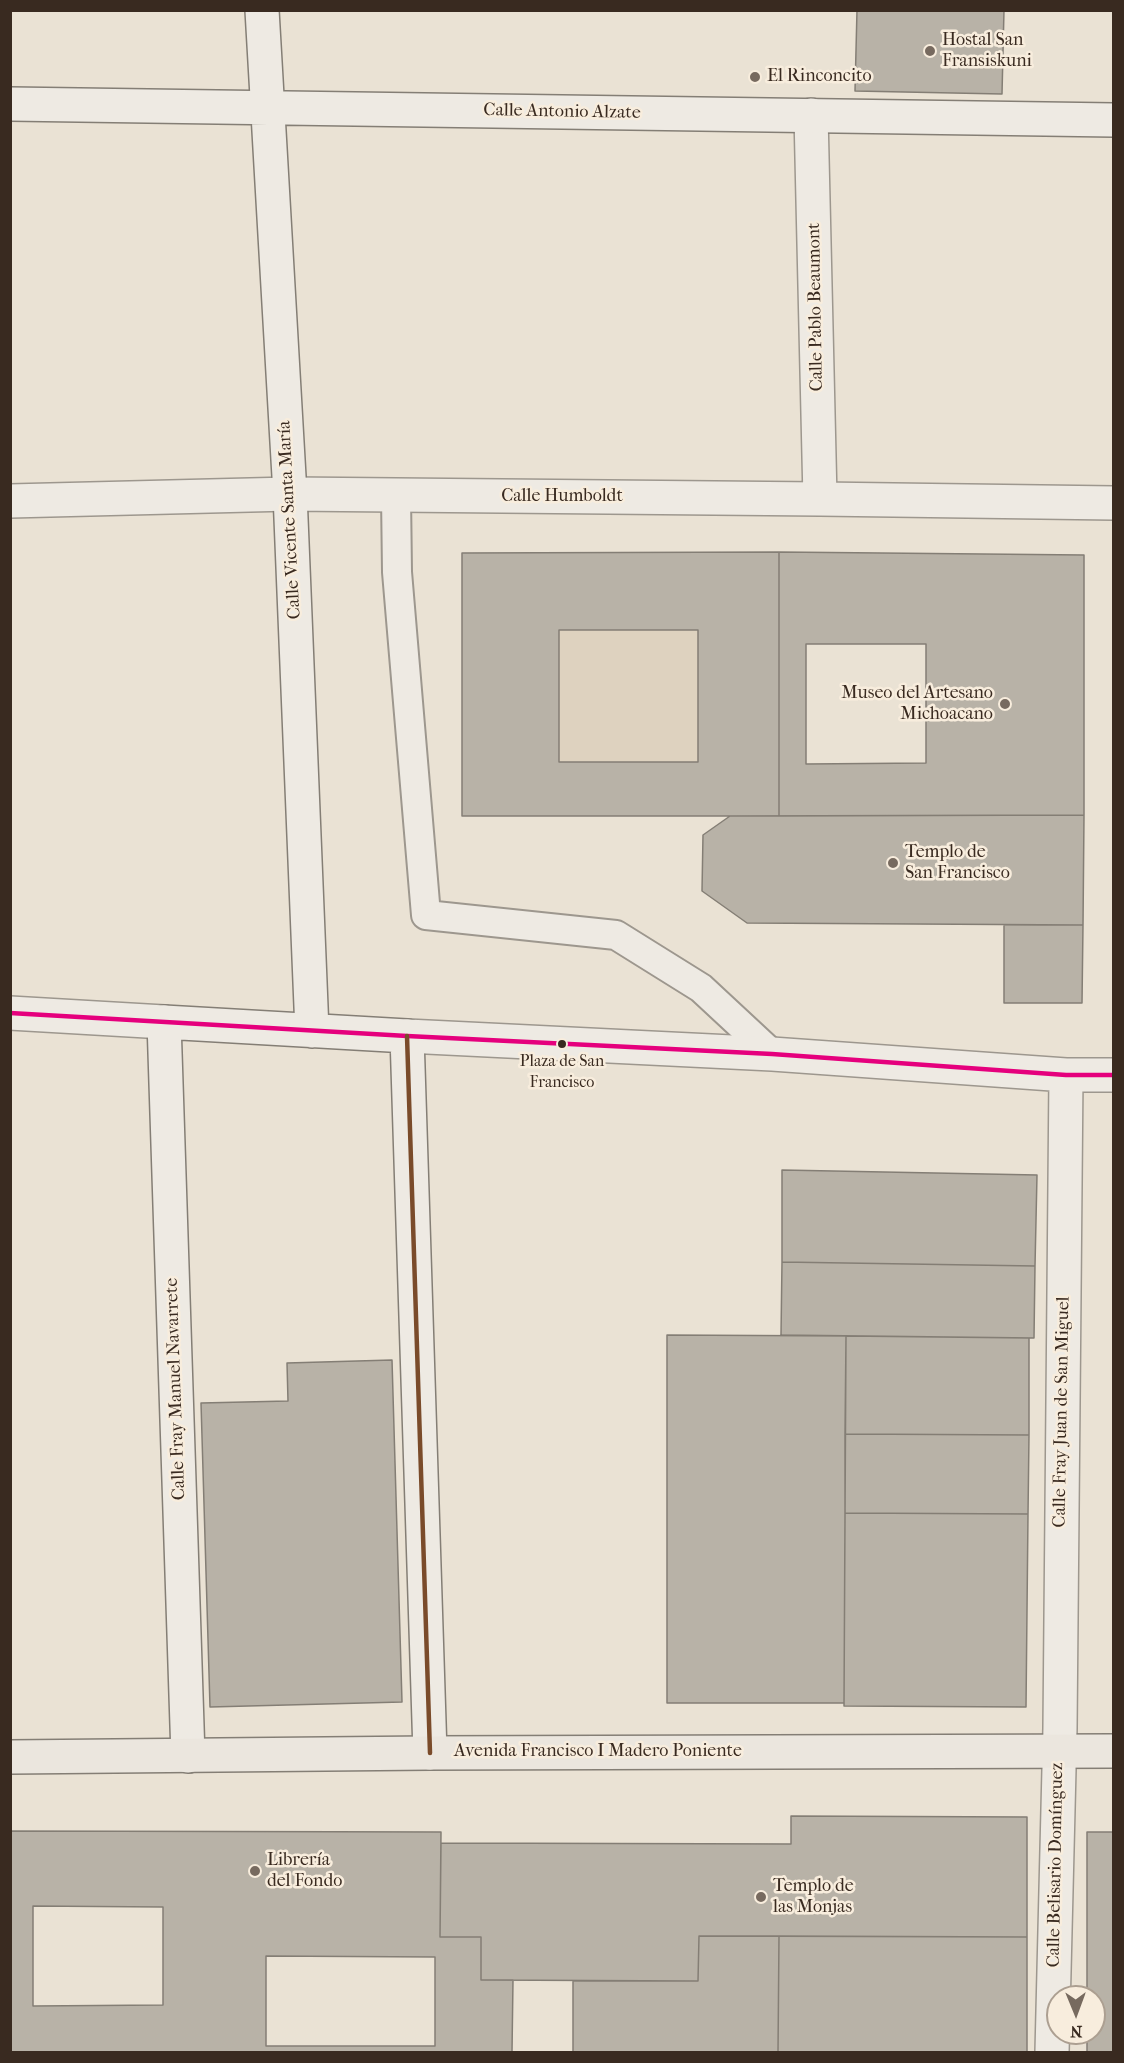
<!DOCTYPE html>
<meta charset="utf-8">
<style>
body{margin:0}
#map{position:relative;width:1124px;height:2063px;overflow:hidden;background:#eae2d4;font-family:"IM FELL French Canon",serif}
canvas{display:block}
.frame{position:absolute;inset:0;border:12px solid #392a20;pointer-events:none}
.north{position:absolute;left:1046px;top:1985px;width:60px;height:60px;box-sizing:border-box;background:#f8eddd;border:2px solid #ac9f91;border-radius:50%;rotate:179deg;font-size:16px;font-weight:700;line-height:24px;text-align:center;color:#392a20}
.north::after{content:'';display:block;margin:auto;width:21px;height:27px;background:#776a5f;clip-path:polygon(50% 0,100% 100%,50% 72%,0 100%)}
</style>
<div id="map">
<canvas width="1124" height="2063"></canvas>
<div class="frame"></div>
<div class="north">N</div>
</div>
<script>
const c = document.querySelector('canvas').getContext('2d');
c.lineJoin = 'round';
function fill(path, color) {
  c.fillStyle = color;
  c.fill(path, 'evenodd');
}
function stroke(path, color, width, dash) {
  c.strokeStyle = color;
  c.lineWidth = width;
  c.lineCap = dash ? 'butt' : 'round';
  c.setLineDash(dash || []);
  c.stroke(path);
}
function drawText(font, color, halo, rows, align = 'center') {
  c.font = font + ' "IM FELL French Canon",serif';
  c.lineWidth = 5;
  c.setLineDash([]);
  c.textBaseline = 'middle';
  c.strokeStyle = halo;
  c.fillStyle = color;
  for (const [text, x, y, turn = 0] of rows) {
    c.save();
    c.translate(x, y);
    c.rotate((+turn || 0) * Math.PI / 180);
    c.textAlign = isNaN(turn) ? turn : align;
    if (halo) c.strokeText(text, 0, 0);
    c.fillText(text, 0, 0);
    c.restore();
  }
}
const green = new Path2D(`
 M559,630h139v132h-139z`);
const building = new Path2D(`
 M857,10h147l-2,84 -147,-3z
 M779,552v264h-317v-263zM559,630h139v132h-139z
 M779,552l305,3v260l-305,1zM806,644h120v119l-120,1z
 M1084,815l-1,110 -336,-2 -45,-32 1,-56 27,-19z
 M1004,925h79l-1,78h-78z
 M782,1170l255,5 -2,91 -253,-4z
 M782,1262l253,4 -1,72 -253,-3z
 M667,1335l179,1 -2,367h-177z
 M846,1336l183,2v97l-184,-1z
 M392,1360l10,342 -192,5 -9,-304 87,-2 -1,-38z
 M845,1434l184,1 -1,79 -183,-1z
 M845,1513l183,1 -2,193 -182,-1z
 M791,1816l236,1v120l-328,-1 -1,45 -217,-1v-43h-41l1,-94 350,1z
 M10,1831l431,1 -1,105h41v43h32l-1,72h-502zM33,1906l130,1v98l-130,1zM266,1956l169,1v89h-169z
 M1087,1832h27v220h-27v-19h7v-36h-7z
 M699,1936h80l-1,116h-205v-71h125z
 M779,1936l248,1v115h-249z`);
const lane = new Path2D(`
 M396,496l1,76 29,343 190,20 85,53 71,66`);
const street = new Path2D(`
 M811,115l9,384
 M10,501l280,-7 530,5 294,4
 M10,1013l154,9
 M407,1036l365,18 294,21h48
 M1052,2052l8,-324 6,-653`);
const secondary = new Path2D(`
 M262,10l28,484 22,537
 M10,104l1104,16
 M188,1756l-24,-734 243,14 23,717`);
const primary = new Path2D(`
 M10,1757l420,-4 684,-2`);
const bus1 = new Path2D(`
 M10,1013l397,23 365,18 294,21h48`);
const bus2 = new Path2D(`
 M407,1036l23,717`);
const markers = [
 [930,51,6,"#776a5f"],
 [755,77,6,"#776a5f"],
 [1005,704,6,"#776a5f"],
 [893,863,6,"#776a5f"],
 [562,1044,5,"#392a20"],
 [255,1871,6,"#776a5f"],
 [761,1897,6,"#776a5f"]
];
const busNames = [
 ["Plaza de San",562,1062],
 ["Francisco",562,1083]
];
const poiNames = [
 ["Hostal San",942,41],
 ["Fransiskuni",942,62],
 ["El Rinconcito",767,77],
 ["Museo del Artesano",993,694,"right"],
 ["Michoacano",993,715,"right"],
 ["Templo de",905,853],
 ["San Francisco",905,874],
 ["Librería",267,1861],
 ["del Fondo",267,1882],
 ["Templo de",773,1887],
 ["las Monjas",773,1908]
];
const streetNames = [
 ["Calle Antonio Alzate",562,112,1],
 ["Calle Pablo Beaumont",816,307,-91],
 ["Calle Humboldt",562,497],
 ["Calle Vicente Santa María",290,520,-93],
 ["Calle Fray Manuel Navarrete",176,1389,-92],
 ["Calle Fray Juan de San Miguel",1062,1412,-89],
 ["Avenida Francisco I Madero Poniente",598,1752],
 ["Calle Belisario Domínguez",1056,1865,-89]
];
fill(green, '#ded2bf');
fill(building, '#b8b2a7');
stroke(building, '#847e75', 1.5);
stroke(lane, '#9d978e', 32);
stroke(street, '#9d978e', 36);
stroke(secondary, '#847e75', 36);
stroke(primary, '#847e75', 36);
stroke(lane, '#eeeae3', 28);
stroke(street, '#eeeae3', 33);
stroke(secondary, '#eeeae3', 33);
stroke(primary, '#ebe6de', 33);
stroke(bus1, '#e5007d', 4.5);
stroke(bus2, '#7a4b2a', 4.5);
for (const [x, y, r, color] of markers) {
  const dot = new Path2D();
  dot.arc(x, y, r, 0, 2 * Math.PI);
  c.fillStyle = color;
  c.fill(dot);
  stroke(dot, '#f8eddd', 2);
}
drawText('16px', '#392a20', '#f8eddd', busNames);
drawText('18px', '#392a20', '#f8eddd', poiNames, 'left');
drawText('18px', '#392a20', '#f8eddd', streetNames);
</script>
